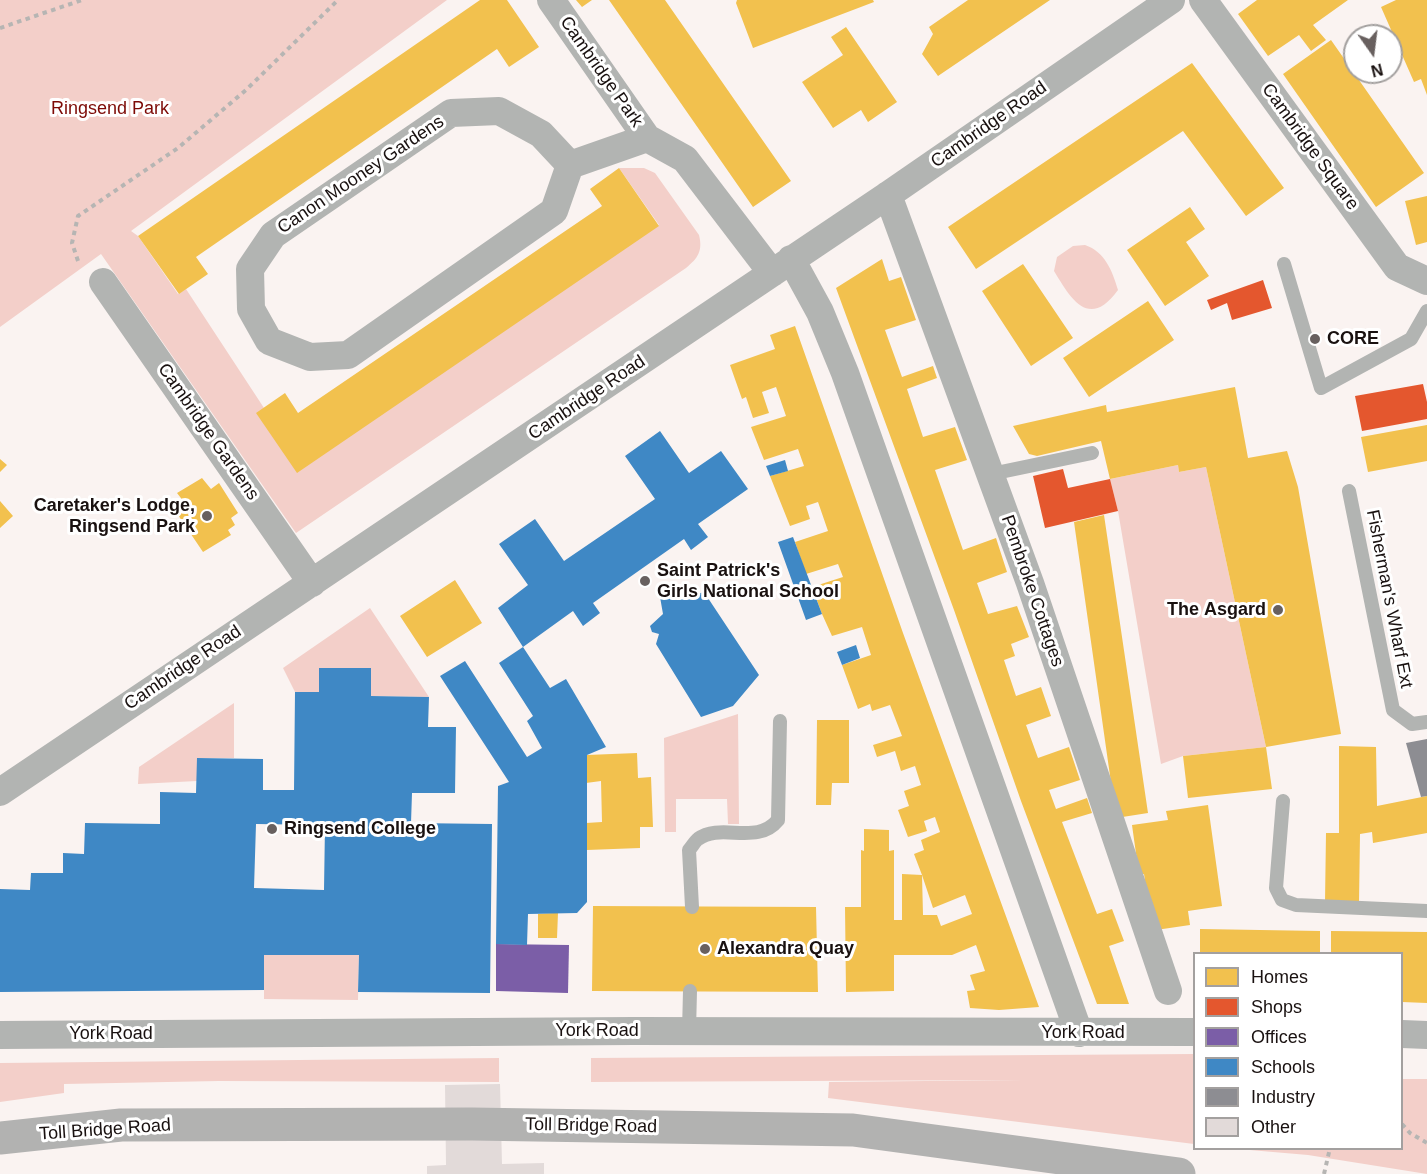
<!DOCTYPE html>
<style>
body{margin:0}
#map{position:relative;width:1427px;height:1174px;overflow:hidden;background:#faf3f1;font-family:Helvetica,sans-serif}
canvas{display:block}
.legend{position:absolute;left:1193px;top:952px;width:210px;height:198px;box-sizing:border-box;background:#fff;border:2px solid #a3a09f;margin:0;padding:8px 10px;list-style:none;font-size:18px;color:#191110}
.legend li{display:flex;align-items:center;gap:12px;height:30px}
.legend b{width:30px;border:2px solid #a3a09f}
.north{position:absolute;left:1343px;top:24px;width:60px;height:60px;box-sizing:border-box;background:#fff;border:2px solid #a3a09f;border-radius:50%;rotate:166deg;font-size:16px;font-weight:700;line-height:24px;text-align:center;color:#191110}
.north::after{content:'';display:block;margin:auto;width:21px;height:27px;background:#68605f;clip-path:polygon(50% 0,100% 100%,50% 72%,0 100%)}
</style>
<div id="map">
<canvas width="1427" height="1174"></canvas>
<ul class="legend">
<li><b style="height:16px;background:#f2c14e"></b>Homes</li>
<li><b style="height:16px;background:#e4572e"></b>Shops</li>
<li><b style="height:16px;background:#7b5ea7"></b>Offices</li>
<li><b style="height:16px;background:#3f88c5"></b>Schools</li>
<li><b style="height:16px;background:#8d8d92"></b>Industry</li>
<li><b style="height:16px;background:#e2dad9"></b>Other</li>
</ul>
<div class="north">N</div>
</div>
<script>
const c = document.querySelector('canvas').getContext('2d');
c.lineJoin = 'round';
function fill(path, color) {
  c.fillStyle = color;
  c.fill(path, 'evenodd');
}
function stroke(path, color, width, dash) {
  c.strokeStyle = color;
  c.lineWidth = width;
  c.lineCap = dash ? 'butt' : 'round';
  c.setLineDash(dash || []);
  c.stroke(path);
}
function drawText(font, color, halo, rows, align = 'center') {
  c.font = font + ' Helvetica,sans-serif';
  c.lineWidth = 6;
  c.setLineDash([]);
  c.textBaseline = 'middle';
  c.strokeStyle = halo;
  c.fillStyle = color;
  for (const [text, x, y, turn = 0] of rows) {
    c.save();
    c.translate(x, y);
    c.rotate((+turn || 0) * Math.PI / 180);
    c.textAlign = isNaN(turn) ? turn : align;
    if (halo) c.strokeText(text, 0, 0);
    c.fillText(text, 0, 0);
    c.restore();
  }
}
const green = new Path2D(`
 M0,0h447l-316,231 7,5 40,58 8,-5 78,119 33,64 362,-247 -40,-57h25l11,5 44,62c4,16 -1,23 -13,33l-390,265 -195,-279 -101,73z
 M1085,245c20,7 27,25 33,45 -29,40 -47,9 -64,-19l3,-14 16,-11z
 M1178,465l1,7 27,-5 60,280 -83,9 -22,8 -43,-253 -8,-32z
 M370,608l59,89 -58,-1v-28h-51l-1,24h-24l-12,-24z
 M234,703v55h-37v23l-59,3 1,-17z
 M738,714l1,110h-11l-1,-25h-51v33h-11l-1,-94z
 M264,955h95l-1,45 -94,-1z
 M1194,1054v90l-366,-46 1,-16 194,-2 -432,2v-24z
 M499,1058v24l-280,-1 -155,3v9l-64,9v-39z
 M1402,1079h25v95l-119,-19 -70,-6 164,-1z`);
const homes = new Path2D(`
 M480,0h27l32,47 -30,20 -12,-18 -301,208 12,17 -29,20 -41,-58z
 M576,0h16l-10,7z
 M609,0h56l126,181 -38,26z
 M737,0h136l1,2 -121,46 -17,-45z
 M968,0h82l-112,76 -16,-22 11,-20 -4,-7z
 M1257,0h91l-35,25 13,15 -15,11 -12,-16 -31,21 -30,-42z
 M1396,0h31v95l-6,-16 -7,3 -33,-75z
 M846,27l51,75 -29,20 -7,-12 -28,18 -31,-46 41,-27 -12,-18z
 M1331,40l93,133 -48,34 -93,-133z
 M1192,63l92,125 -38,28 -63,-85 -207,138 -28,-42z
 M619,168l40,58 -362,247 -41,-60 29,-20 13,20 304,-207 -12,-17z
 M1427,196v46l-11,3 -11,-44z
 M1190,207l15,22 -19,13 23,34 -44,30 -38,-56z
 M882,259l7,22 12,-4 15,43 -31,10 17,47 31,-11 4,12 -30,11 16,48 32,-10 12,33 -32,10 28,80 33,-12 11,34 -30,11 11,31 29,-8 12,31 -18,7 4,12 -11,4 12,36 25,-9 10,29 -25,9 12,33 31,-11 11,33 -31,10 7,19 31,-11 5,15 -30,9 35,92 15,-5 12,32 -15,5 20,58h-32l-76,-203 -67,-191 -118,-322z
 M1023,264l50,74 -42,28 -49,-75z
 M1148,301l26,39 -85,57 -26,-39z
 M795,326l108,307 136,374 -40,3 -29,-2 -3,-17 8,-1 -5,-15 15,-4 -9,-26 -24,10h-58v36l-48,1 -1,-85h16v-57l3,1v-22l25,1v21l5,-1v70h8v-46l20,1 -8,-21 10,-4 -3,-10 19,-8 -5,-15 -11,4 3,10 -19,6 -10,-27 11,-4 -5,-15 17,-6 -6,-19 -14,5 -6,-20 -18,6 -4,-12 29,-9 -12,-31 -18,6 -2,-7 -12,5 -16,-44 29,-10 -9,-28 -30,9 -10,-22 -10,-27 31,-10 -5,-13 -32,10 -11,-32 33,-11 -10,-29 -12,4 4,13 -20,7 -20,-50 34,-10 -6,-17 -34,11 -13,-33 35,-11 -10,-29 -14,5 7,21 -16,5 -7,-21 -4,2 -12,-34 45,-16 -5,-14zM922,875l11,33 32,-13 7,19 -31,12 -4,-11h-14z
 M1235,387l13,71 39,-7 11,36 43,247 -75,13 6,42 -84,9 -5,-42 83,-9 -60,-280 -27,5 -1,-7 -68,14 -9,-38 -64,15 -8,-2 -16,-28 93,-21 1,7z
 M1427,425v36l-59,11 -7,-35z
 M0,459l7,6 -7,7z
 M202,478l9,11 8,-6 19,30 -7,5 4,7 -7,5 3,5 -28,17 -29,-43 10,-7 -7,-9z
 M0,501l13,15 -13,12z
 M1104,515l44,298 -32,5 -42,-296z
 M455,580l27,43 -55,34 -27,-41z
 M817,720h32v63h-17l-1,22h-15z
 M1339,746l37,1 1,59 50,-10v37l-54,10 -1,-11 -12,2 -1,69 -34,-1 1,-69h13z
 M637,753l1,25 13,-1 2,50h-13v21l-53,2 -1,-27 16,-1 -1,-41 -15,2 1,-28z
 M1208,805l14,101 -34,5 2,14 -34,5 -7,-22 -5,-34 -5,1 -7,-50 36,-5 -2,-9z
 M593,906l223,1 2,85 -226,-1z
 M554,913h4l-1,25h-19v-24z
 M1200,929l120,2v23h-120z
 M1331,931l96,1v71l-25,-1v-48h-71z`);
const shops = new Path2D(`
 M1263,280l9,28 -40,12 -5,-17 -16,7 -4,-10z
 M1423,384l4,18v17l-65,12 -7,-35z
 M1063,469l5,19 42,-9 8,32 -73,17 -12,-52z`);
const offices = new Path2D(`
 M496,944l73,1 -1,48 -72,-2z`);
const schools = new Path2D(`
 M660,431l29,42 32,-22 27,38 -50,35 10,13 -17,13 -7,-11 -91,64 7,10 -17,13 -10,-15 -50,36 27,41 16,-9 40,68 -19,8v147l-10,11 -49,1 -1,31 -31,-1 2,-158 11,-4 -69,-106 25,-15 62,96 15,-9 -15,-27 6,-5 -34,-53 24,-16 -25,-39 30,-23 -29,-41 36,-25 29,42 91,-62 -30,-43z
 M785,460l3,11 -18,5 -4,-10z
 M793,537l29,77 -16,6 -28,-78z
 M672,589l10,9 22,-6 55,83 -26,31 -32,11 -45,-73 3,-10 -7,-2 -2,-6 13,-12 -3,-17z
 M856,645l4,13 -18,7 -5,-13z
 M319,668h52v28l58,1 -1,30h28l-1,66h-43l-1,30 81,1 -2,169 -132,-1 1,-37h-95v35l-264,2v-103l30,1 1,-17h32v-20l21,1 1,-31 75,1v-32l36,1 1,-35 66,1v31h31l1,-98h24zM256,824l69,1 -1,65 -70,-2z`);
const industry = new Path2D(`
 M1427,739v57l-6,1 -15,-54z`);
const building = new Path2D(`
 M500,1084l2,80 42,-1v11h-117v-8l19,-1 -1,-80z`);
const path = new Path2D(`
 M0,28l82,-28
 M78,261l-6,-18 6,-27 100,-68 68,-58 92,-90
 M1402,1124l8,9 17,10
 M1324,1174l6,-26`);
const lane = new Path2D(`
 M1284,264l37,124 90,-49 16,-28
 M991,474l101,-21
 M1349,491l44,219 19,14 15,-2
 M1283,801l-7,87 6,12 14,5 131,6
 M692,907l-3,-57c3,-3 6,-9 9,-11 23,-17 59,7 80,-19l2,-99
 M689,1031l1,-40`);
const street = new Path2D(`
 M551,0l96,138 38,21 87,114
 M1203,0l194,267 30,14
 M499,111l42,23 29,31 -16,46 -206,144 -38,2 -41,-16 -18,-32 -1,-40 23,-34 178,-122z
 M570,165l77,-27
 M888,195l142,388 138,408
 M791,259l29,53 25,61 234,660
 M103,282l209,301
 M0,792l888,-597 283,-195
 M1402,1034l25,1
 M0,1035l634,-4 560,1`);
const secondary = new Path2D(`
 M0,1138l121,-13 351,-1 381,6 326,44`);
const markers = [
 [1315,339,6,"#68605f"],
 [207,516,6,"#68605f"],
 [645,581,6,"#68605f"],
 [1278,610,6,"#68605f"],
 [272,829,6,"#68605f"],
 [705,949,6,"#68605f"]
];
const streetNames = [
 ["Cambridge Park",601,72,55],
 ["Cambridge Road",989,125,-35],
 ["Cambridge Square",1310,147,54],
 ["Canon Mooney Gardens",361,175,-34],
 ["Cambridge Road",587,398,-34],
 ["Cambridge Gardens",208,432,55],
 ["Pembroke Cottages",1032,591,71],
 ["Fisherman's Wharf Ext",1389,599,79],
 ["Cambridge Road",183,668,-34],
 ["York Road",597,1031],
 ["York Road",1083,1033],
 ["York Road",111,1034],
 ["Toll Bridge Road",591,1126,1],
 ["Toll Bridge Road",105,1130,-4]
];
const parkNames = [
 ["Ringsend Park",110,109]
];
const poiNames = [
 ["CORE",1327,339],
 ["Caretaker's Lodge,",195,506,"right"],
 ["Ringsend Park",195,527,"right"],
 ["Saint Patrick's",657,571],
 ["Girls National School",657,592],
 ["The Asgard",1266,610,"right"],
 ["Ringsend College",284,829],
 ["Alexandra Quay",717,949]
];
fill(green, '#f3cfc9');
fill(homes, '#f2c14e');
fill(shops, '#e4572e');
fill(offices, '#7b5ea7');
fill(schools, '#3f88c5');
fill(industry, '#8d8d92');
fill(building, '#e2dad9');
stroke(path, '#b6b5b3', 4, [4.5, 4.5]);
stroke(lane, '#b2b4b2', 14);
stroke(street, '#b2b4b2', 28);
stroke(secondary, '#b2b2b1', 33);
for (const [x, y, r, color] of markers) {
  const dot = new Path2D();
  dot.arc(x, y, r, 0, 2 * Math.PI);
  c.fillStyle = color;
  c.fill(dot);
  stroke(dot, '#fff', 2);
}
drawText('18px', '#191110', '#fff', streetNames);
drawText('18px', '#7d0a06', '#fff', parkNames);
drawText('bold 18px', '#191110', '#fff', poiNames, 'left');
</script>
